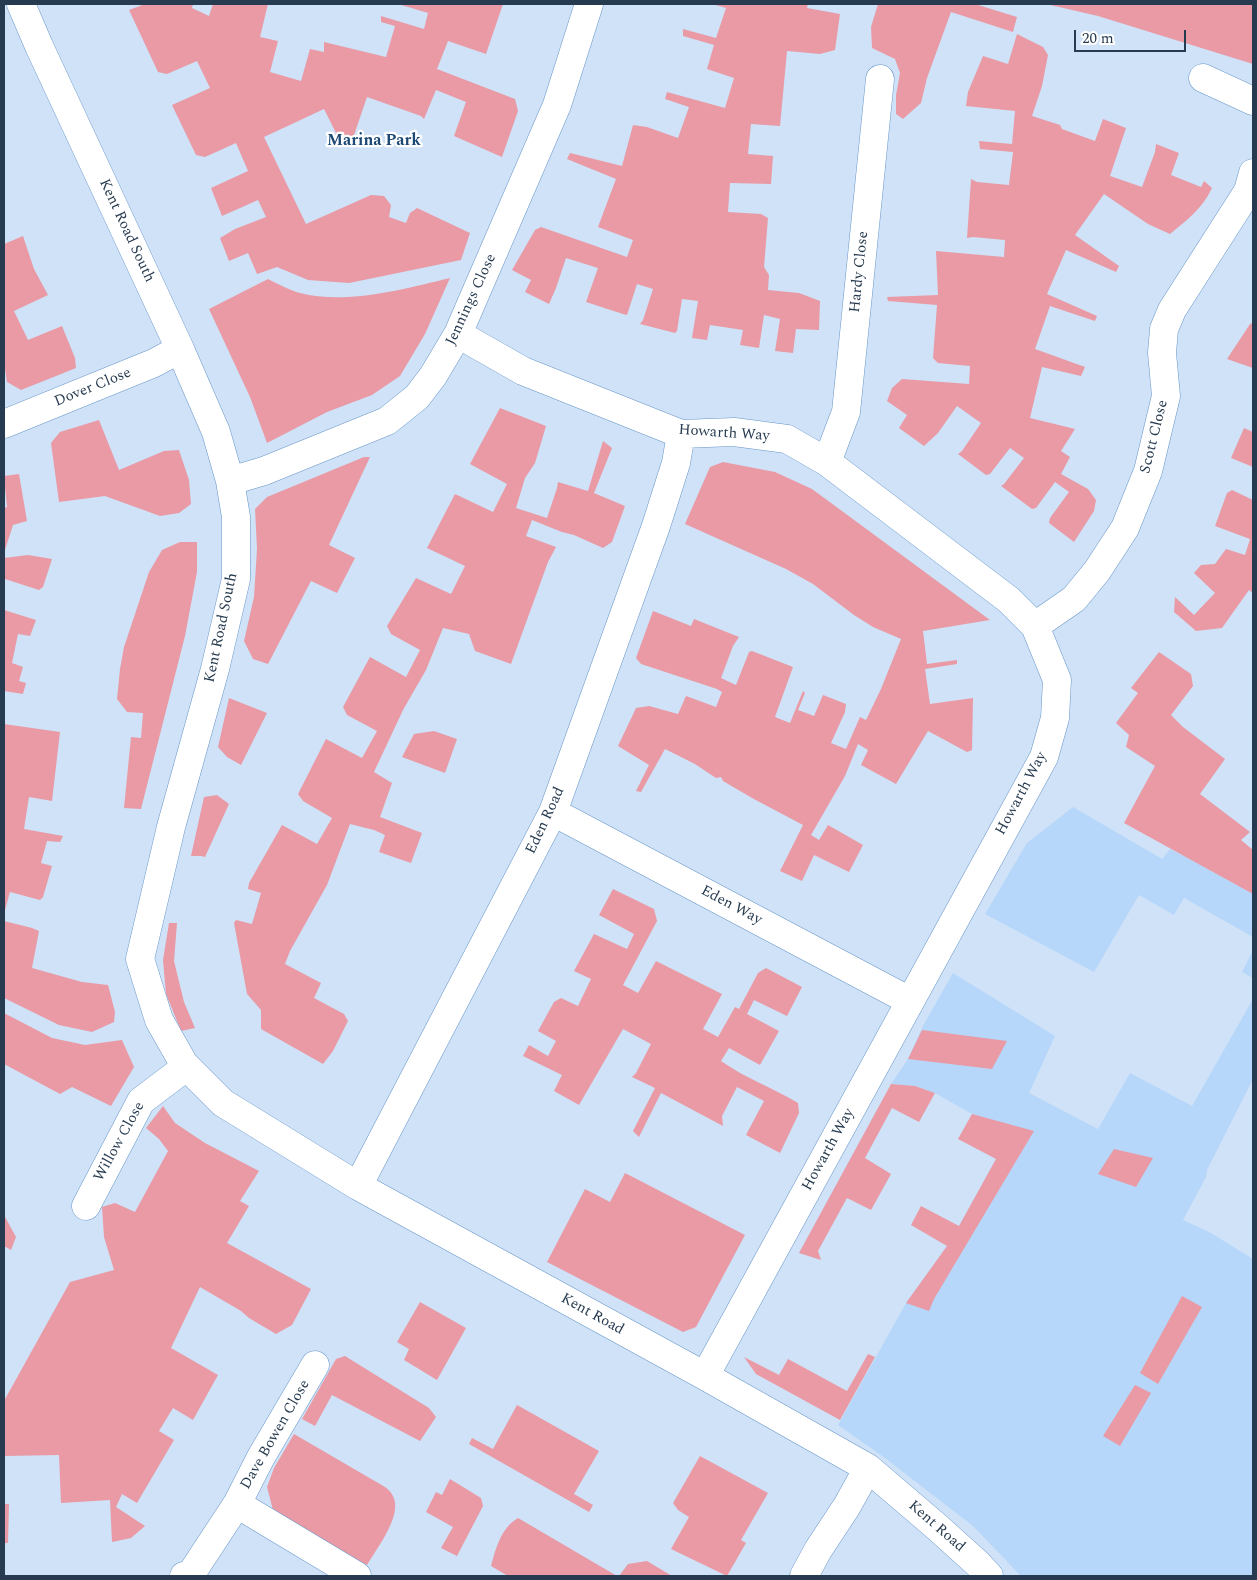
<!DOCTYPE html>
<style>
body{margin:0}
#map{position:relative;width:1257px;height:1580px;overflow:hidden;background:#cfe2f8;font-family:Spectral,serif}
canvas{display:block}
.frame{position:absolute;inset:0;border:5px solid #273b50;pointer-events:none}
.scale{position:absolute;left:1074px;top:30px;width:112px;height:22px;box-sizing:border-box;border:2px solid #273b50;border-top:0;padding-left:6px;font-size:15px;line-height:18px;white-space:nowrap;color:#273b50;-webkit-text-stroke:4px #fff;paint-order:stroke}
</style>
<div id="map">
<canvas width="1257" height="1580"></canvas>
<div class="frame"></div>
<div class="scale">20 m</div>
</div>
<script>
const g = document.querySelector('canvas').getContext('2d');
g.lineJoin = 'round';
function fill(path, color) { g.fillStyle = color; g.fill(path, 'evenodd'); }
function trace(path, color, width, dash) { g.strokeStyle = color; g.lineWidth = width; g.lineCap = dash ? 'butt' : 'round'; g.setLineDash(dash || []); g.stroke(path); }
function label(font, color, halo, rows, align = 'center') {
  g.font = font + ' Spectral,serif'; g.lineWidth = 4.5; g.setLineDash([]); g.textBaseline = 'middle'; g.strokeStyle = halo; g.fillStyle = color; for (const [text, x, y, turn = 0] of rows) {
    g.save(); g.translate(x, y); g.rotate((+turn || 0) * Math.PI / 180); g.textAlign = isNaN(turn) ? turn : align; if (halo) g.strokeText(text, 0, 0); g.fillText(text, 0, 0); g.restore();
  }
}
const built = new Path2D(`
 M1073,807l89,52 8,-10 20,10 63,35v43l-69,-39 -10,17 -35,-20 -45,77 -109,-58 42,-71z
 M1253,950v28l-11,-6z
 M953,973l102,63 -26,57 69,36 32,-56 62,33 61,-107v80l-46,91 -1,7 -23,43 28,13 42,26v317h-232l-48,-50 -88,-68 -47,-33 68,-122 41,-57 12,-20 55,-99 -42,-13 -37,-21 -20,-7 -24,-2 17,-25 16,-35z`);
const green = new Path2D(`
 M145,4h48l-1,4 17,8 4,-12h55l-8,33 18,4 -8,31 31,9 9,-32 14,3v-10l62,15 9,-31 -14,-4v-6l43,13 4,-16 -30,-9h105l-17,50 -38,-13 -11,28 78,30 3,12 -16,46 -48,-21 12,-34 -30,-12 -12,29 -3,-3 -54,-19 -14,41 -6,-1 -7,4 -16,-32 -60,28 42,87 65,-29 13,1 7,9 -2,12 17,6 4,-10 7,-5 53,25 -9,27 -112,23 -41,-3 -31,-13 -20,7 -9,-21 -19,8 -9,-23 15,-9 31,-12 -8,-17 -36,16 -11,-28 37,-17 -12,-28 -31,14 -9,-2 -24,-50 38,-17 -13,-27 -30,13 -9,-2 -29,-62z
 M712,4h96l-1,4 33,6 -5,36 -15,4 -33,-3 -7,75 -29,-2 -3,30 25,2 -2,28 -41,-1 -2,29 33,2 7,4 -4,49 5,8 -1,15 31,3 21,8 -1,29 -23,-1 -3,24 -18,-2 5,-32 -16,-4 -5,33 -19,-3 3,-15 -33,-5 -3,15 -15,-2 6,-37 -16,-2 -5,32 -2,2 -35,-9 3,-4 10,-31 -16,-5 -10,31 -4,-1 -37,-12 12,-34 -32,-10 -10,30 -7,16 -24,-12 6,-12 -19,-10 23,-40 6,-3 86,30 6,-17 -35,-13 18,-48 -49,-20 3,-6 52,13 11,-41 14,2 31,11 11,-31 -24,-8 2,-7 58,16 9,-30 -27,-9 7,-24 -31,-9v-7l33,9 10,-30z
 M878,4h97l42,13 -4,15 -62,-20 -24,66 -6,25 -18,16 -7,-5v-19l4,-22 -5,-14 -23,-11 -1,-21z
 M1046,4h207v60l-155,-48z
 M1017,34l26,13 5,8 -6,31 -10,30 28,9 2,4 33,12 8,-22 23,9 -16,48 32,11 13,-35 1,-8 23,9 -8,22 30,12 3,-6 8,7c-10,21 -24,31 -42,46l-22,-10 -44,-30 -29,41 44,31 -3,6 -50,-22 -19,44 50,22 -2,5 -45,-15 -15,43 50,18 -4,9 -39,-9 -12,51 45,11 -14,22 9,6 -9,17 27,15 8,11 -2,11 -20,31 -25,-19 1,-5 19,-26 -14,-10 -19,26 -4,1 -31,-23 3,-2 20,-26 -14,-10 -20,26 -4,1 -28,-21 4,-3 19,-28 -24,-17 -19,27 -14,13 -25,-18 8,-13 -20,-14 5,-13 10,-9 67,5 1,-18 -32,-3 -5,-5 4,-53 -49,-4 -1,-4 51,-2 -2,-44 68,6 1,-17 -32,-3 -6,1 4,-59 6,3 32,3 4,-33 -33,-3 -1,-8 33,3 3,-33 -49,-5 2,-14 15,-36 25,8z
 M23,236l11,33 14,26 -34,16 14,29 34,-14 13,32 1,10 -55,22 -14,-8 -3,-20v-118z
 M450,278l-25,56 -25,42 -28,19 -45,17 -60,31 -17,-46 -41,-88 59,-30c10,5 21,11 32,14 46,12 105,-4 150,-15z
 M1253,323v45l-26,-9 23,-35z
 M500,408l46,18 -11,37 -10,15 -9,30 31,10 10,-30 1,-6 30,9 15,-50 9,7 -18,45 31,13 -13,36 -9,6 -29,-13 -12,-3 -30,-12 -6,16 30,11 -8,15 -37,102 -36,-13 -6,-17 -26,-6 -17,42 -23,40 -29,62 18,11 -12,34 42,16 -11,30 -32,-11 6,-17 -11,-5 -24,-6 -23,61 -37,66 -5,13 36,19 -7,15 30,16 4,7 -15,30 -10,13 -62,-35v-19l-14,-16 -13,-71 2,-3 16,4 9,-31 -13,-4 1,-6 33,-58 35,19 15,-26 -29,-17 -5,-7 28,-55 36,19 15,-27 -30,-16 -4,-8 27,-50 36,20 14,-27 -29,-16 -4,-8 29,-48 35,16 14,-28 -38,-18 28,-54 38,18 14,-28 -37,-20z
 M99,420l20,50 45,-19 15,-1 10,30 2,24 -12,9 -19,3 -55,-20 -46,6 -8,-59 9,-11z
 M1244,428l9,4v35l-22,-9z
 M364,457h6l-41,88 26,13 -18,35 -26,-12 -43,83 -15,-5 -9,-18 10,-44 3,-48 -2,-40 12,-12z
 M723,462l52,10 37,17 178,131 -67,11 4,33 30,-4v4l-32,5 5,35 43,-6 -1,52 -5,2 -39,-21 -32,53 -35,-19 7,-15 -10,-6 -13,32 -34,59 8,5 9,-15 35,20 -14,27 -35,-17 -12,26 -22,-10 23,-46 -51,-27 -29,-17 -2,-4 -5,1 -21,-14 -30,-15 -24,43 -5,-1 13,-26 -31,-19 18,-38 13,-2 29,8 8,-18 30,11 6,-15 -5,-3 -76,-25 -5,-6 17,-47 38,15 3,-7 45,18 -6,9 -12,32 15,7 13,-33 3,-1 41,16 -18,50 15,6 13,-32 2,2 -7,17 16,6 9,-21 23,9 -1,8 -14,31 15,6 14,-32 6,3 15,-31 20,-50 -28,-12 -19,-12 -41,-31 -27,-15 -101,-45 25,-57z
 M19,474l8,47 -14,4 -9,28v-45l3,-1 -3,-31z
 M1232,490l21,10v93l-4,-3 -27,38 -26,3 -22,-19 1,-15 19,18 21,-22 -21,-20 7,-8 14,-1 11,-15 19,6 5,-16 -35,-13 12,-33z
 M180,542h17v30l-12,64 -44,173 -17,-1 7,-71 10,1 2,-25 -16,-1 -10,-13 3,-30 4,-22 25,-75 13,-22z
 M28,555l24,4 -9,28 -4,3 -34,-11 -1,3v-24z
 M4,610l32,10 -6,16 -12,-2 -6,29 11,4 -4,14 7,2 -3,11 -19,-3z
 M1159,652l32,22 2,12 -22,29 12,12 42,32 -25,35 50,38 -9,8 12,10v44l-129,-71 31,-57 -29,-19 3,-12 -13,-12 22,-30 -7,-5z
 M229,698l38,15 -26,52 -14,-8 -9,-10z
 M4,724l56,8 -8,69 -23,-4 -5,32 39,7 -3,6 -13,-1 -6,22 11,3 -9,31 -3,3 -30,-8 -6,22z
 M434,731l23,8 -12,34 -43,-16 12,-23z
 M217,795l12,9 -24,53 -4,-1h-10l13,-59z
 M613,889l41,20 3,12 -34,64 15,8 18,-32 66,33 -19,35 15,8 17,-30 4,2 19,-36 8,-5 36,19 -15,29 -33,-16 -7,14 32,17 -19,34 -31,-17 -8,13c24,17 52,27 77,42l1,10 -19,40 -34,-18 18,-34 -27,-14 -15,29 1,10 -62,-33 -22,44 -6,-6 22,-43 -23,-11 4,-4 15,-29 -28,-15 -44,76 -25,-14 8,-16 -39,-19 6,-11 19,11 8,-15 -18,-10 16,-29 7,-4 17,8 13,-27 -17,-8 20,-37 33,15 7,-15 -35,-19z
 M4,921l28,7 7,3 -7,37 50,14 26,3 7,27 -1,10 -22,10 -33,-7 -55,-27z
 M169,923h8l-3,38 10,41 11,26 -14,3 -15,-37 -3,-34z
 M4,1013l48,25 33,7 37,-5 12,27 -23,39 -39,-19 -12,7 -56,-30z
 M922,1030l85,11 -15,28 -84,-10z
 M891,1084l24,2 20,7 -16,29 -27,-14 -27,50 26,16 -20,36 -24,-12 -29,53 3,9 -22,-7z
 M163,1106l12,17 30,20 54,28 -19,30 9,5 -22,37 84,46 -19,36 -16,9 -27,-16 -8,-7 -41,-24 -29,61 47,27 -25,45 -20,-12 -14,23 15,9 -37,63 -15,-9 -6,13 29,19 -14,12 -19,4 -2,-42 -49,3 -2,-48 -55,1v-55l66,-119 44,-12 -10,-33 -2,-30 13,-4 20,9 33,-61 -9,-12 -13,-11z
 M972,1114l62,17 -100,168 -5,12 -23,-8 41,-57 -36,-21 10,-19 38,20 37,-67 -38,-20z
 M1114,1149l39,9 -17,29 -38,-13z
 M625,1173l120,62 -49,92 -13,5 -136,-70 38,-73 25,13z
 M4,1215l12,22 -5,13 -7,-4z
 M1182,1296l20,11 -44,77 -18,-11z
 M420,1302l46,26 -29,52 -33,-20 5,-11 -12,-7z
 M868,1354l7,3 -35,63 -84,-46 -12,-17 35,18 9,-16 59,32z
 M345,1356l84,52 7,9 -16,24 -88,-46 -17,31 -13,-7 34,-60z
 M1135,1385l16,8 -31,53 -17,-10z
 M517,1405l82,46 -25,43 19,11 -4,7 -120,-68 3,-6 21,11z
 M294,1434l91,53c3,2 6,5 8,9 10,19 -16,52 -26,69l-66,-35 -28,-20 -6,-23 7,-19z
 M700,1456l68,37 -27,47 5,3 -19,33 -56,-27 18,-32 -11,-7 -5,-7z
 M450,1479l31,19 2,8 -26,50 -16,-8 12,-21 -27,-15 10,-20 6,3z
 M4,1504h5l-1,39h-4z
 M518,1518l99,58h-109l-17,-10c5,-18 10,-38 27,-48z
 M647,1561l25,15h-53l9,-12z`);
const street = new Path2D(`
 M21,4l18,42 141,303 36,83 14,49 6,36v62l-21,90 -44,158 -31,132 19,61 25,44 39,39 135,83 347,190 163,92 69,59 41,37 11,12
 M1203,78l50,23
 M458,334l65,37 158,63 53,-2 53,7 40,23 182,138 26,26 22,54 -2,38 -11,39 -339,619
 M4,424l150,-61 26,-14
 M827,462l19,-50 34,-333
 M230,481l34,-10 123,-50 30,-24 16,-21 25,-42 99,-229 32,-101
 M1035,626l39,-27 23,-28 28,-43 23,-57 18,-75 -4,-43 2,-24 8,-19 76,-119 5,-18
 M553,812l357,189
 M358,1186l195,-374 103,-286 20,-63 5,-29
 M86,1206l55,-105 45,-34
 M237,1504l24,-47 54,-92
 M184,1576l7,-2 46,-70 120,72
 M804,1576l14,-26 29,-44 21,-38`);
const streetNames = [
 ["Kent Road South",126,231,65],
 ["Hardy Close",860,272,-84],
 ["Jennings Close",472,300,-65],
 ["Dover Close",93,388,-22],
 ["Howarth Way",724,434,4],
 ["Scott Close",1155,437,-76],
 ["Kent Road South",222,628,-78],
 ["Howarth Way",1022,794,-62],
 ["Eden Road",546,821,-65],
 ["Eden Way",731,906,28],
 ["Willow Close",120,1142,-61],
 ["Howarth Way",829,1150,-61],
 ["Kent Road",592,1315,29],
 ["Dave Bowen Close",276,1435,-60],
 ["Kent Road",936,1527,41]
];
const neighbourhoodNames = [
 ["Marina Park",374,142]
];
fill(built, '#b6d7fa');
fill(green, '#e99aa5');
trace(street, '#6796c8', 29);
trace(street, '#fff', 28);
label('15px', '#273b50', '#fff', streetNames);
label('bold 16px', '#1b4875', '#fff', neighbourhoodNames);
</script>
